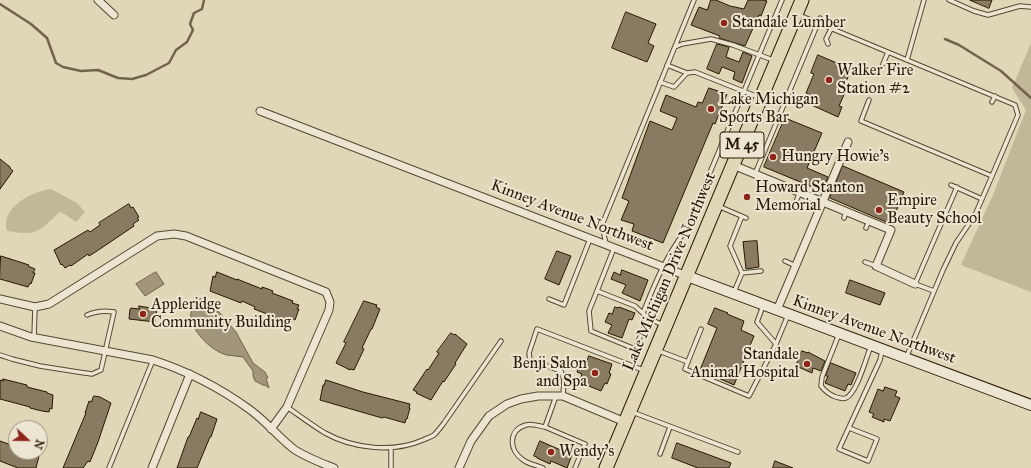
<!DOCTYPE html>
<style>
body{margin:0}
#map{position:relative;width:1031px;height:468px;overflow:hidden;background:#e0d7b8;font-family:"IM FELL Great Primer",serif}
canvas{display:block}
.north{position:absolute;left:8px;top:420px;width:40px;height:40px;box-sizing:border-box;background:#ebe5d1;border:1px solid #9d937e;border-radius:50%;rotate:112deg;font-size:11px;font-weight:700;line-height:16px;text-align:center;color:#281802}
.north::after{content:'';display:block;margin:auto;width:14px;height:18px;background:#8f2418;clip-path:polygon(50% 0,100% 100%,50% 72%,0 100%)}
</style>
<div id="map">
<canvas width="1031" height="468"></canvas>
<div class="north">N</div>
</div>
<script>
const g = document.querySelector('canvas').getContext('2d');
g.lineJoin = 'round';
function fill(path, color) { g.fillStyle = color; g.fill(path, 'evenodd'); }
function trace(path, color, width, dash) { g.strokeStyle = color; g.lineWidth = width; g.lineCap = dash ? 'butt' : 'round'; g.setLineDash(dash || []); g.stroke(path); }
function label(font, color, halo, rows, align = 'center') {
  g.font = font + ' "IM FELL Great Primer",serif'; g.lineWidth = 4; g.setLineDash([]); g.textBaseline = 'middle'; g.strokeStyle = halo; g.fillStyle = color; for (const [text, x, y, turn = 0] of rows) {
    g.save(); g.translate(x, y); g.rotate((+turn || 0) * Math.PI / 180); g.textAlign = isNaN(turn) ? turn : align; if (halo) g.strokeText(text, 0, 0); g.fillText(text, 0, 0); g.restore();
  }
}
const green = new Path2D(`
 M1031,43v249l-70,-27 32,-70 33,-85 -14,-22z
 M51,189l26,14 8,9 -9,10 -10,-7 -6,-3c-23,20 -21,24 -53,19 -7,-24 26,-40 44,-42z`);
const water = new Path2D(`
 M156,272l8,12 -19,12 -9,-12z
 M201,299l-1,2 19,11 17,20 17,31 12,9 3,6h-2l3,10 -4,-3h-2l-8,-4 -2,-5v-5l-10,-14c-5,-1 -11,-1 -16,-2 -14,-3 -34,-22 -36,-37 -1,-5 2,-13 3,-18z`);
const stream = new Path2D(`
 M0,4l31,20 16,14 9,25 7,4 18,4 17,-1 20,8 14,1 14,-4 23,-12 7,-13 11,-8 6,-12 -3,-6 4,-11 8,-4 2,-9
 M945,39l14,6 42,26 30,27`);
const building = new Path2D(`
 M711,0h5l14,6 14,3 4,-9h15l4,1 -6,15 -2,-1 -14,31 -26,-8 1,-2 -29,-11 8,-18 8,3z
 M970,0h22l-3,8z
 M626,12l30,12 -8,19 6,3 -7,16 -35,-14z
 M717,44l12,3 -3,10 13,5 4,-10 9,4 -10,27 -9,-4 2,-7 -13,-5 -3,7 -12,-5z
 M818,55l33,14 -7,18 3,1 -8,18 3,1 -4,10 -31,-14 3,-8 -4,-2 8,-19 -3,-1z
 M709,88l18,6 -12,30 -2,-1 -50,120 -31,-12 2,-7 -13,-4 8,-19 -7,-3 28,-77 22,9 5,-12 -17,-7 6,-16 30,12 2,-5 4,1z
 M785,118l37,15 -15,35 21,9 -6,14 -58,-24z
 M0,159l10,8v1l3,3 -13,18z
 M843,166l61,26 -13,32 -61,-26z
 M129,204l2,4 2,-1 6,10 -2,1 2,2 -6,4 1,2 -40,27 -5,3 -1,-2 -17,12 -1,-1 -5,3 -3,-4 -1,1 -7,-15 34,-20 2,2 10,-7 -1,-2z
 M757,241l2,26 -13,2 -3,-27z
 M557,251l14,5 -12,29 -14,-6z
 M1,256l28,9 -1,1 7,3 -2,4h2l-4,11 -1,-1 -2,4 -28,-8z
 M622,270l26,10 -8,21 -18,-8 4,-8 -15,-6 3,-7 6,3z
 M217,272l20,8v-1l25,10v-2l6,2 5,2 -1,2 21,8 -1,2 7,2 -2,4h2l-4,11 -2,-1 -2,4 -37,-14 1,-2 -13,-6 -1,2 -31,-12 3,-15 2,1z
 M850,280l35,13 -5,12 -34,-12z
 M364,301l13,4 -1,2 4,2 -8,20h-1l-9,19 2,1 -10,21 -4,-1v1l-14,-7 10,-20 -2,-1z
 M139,306l18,3 -2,13 -26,-3 1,-10 1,-1 8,1z
 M615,307l3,1 1,-1 16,6 -3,7 -3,-1 -7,19 -14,-5 4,-8 -7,-3 4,-9 3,1z
 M715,308l13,5 -1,1 17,7 -3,9 13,6 -20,49 -34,-15 17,-42 -9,-4z
 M451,333l3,2 1,-1 12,10 -12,19 1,1 -12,18 -1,-1 -12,19 -15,-7 1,-1 -4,-2 14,-21 1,1 11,-17 -2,-1z
 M802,351l6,2v-1l17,9 -4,10 -8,-3 -1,5 -16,-7z
 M589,356l23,8 -3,9 2,1 -4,10 -2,-1 -4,8 -22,-9 3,-8 -5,-2 4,-11 5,2z
 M831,363l25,10 -5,12 -3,-1 -3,7 -20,-8 3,-7h-2z
 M3,379l24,6v2l20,5v1l6,2 -1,14 -2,-1 -1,4 -7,-1 -12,-3v-1l-30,-8v-19l3,1z
 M326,380l37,12 47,12 -1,4h1l-3,11h-1l-1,4 -21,-6 -2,1 -62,-18 3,-15h1z
 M885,387l12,4 -2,5 5,2 -10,23 -6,-2v3l-12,-5 2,-3 -5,-2 9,-23 5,2z
 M94,396l6,1 11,6 -13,39 -8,20 -2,-1 -5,7h-20l23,-55h-1l4,-12 2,1z
 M201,412l16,7 -6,18h-1l-13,31h-20l11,-31h1l8,-19 1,1z
 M0,441l14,5 -1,1 3,2v3h18l-1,2 6,2 -3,12h-18l-18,-7z
 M540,441l32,14 -5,13 -16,-7 -1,3 -13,-6v-1l-3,-1z
 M677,443l54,20 -2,5h-31l-26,-10z
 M775,461l18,7h-20z`);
const lane = new Path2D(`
 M949,0l25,11 14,4 32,-9 11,1
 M799,15l216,90 3,10 -26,61 -17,39 -19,28 -13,27 -37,88
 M828,44l-2,-5 5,-10
 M675,47l7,-3 29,-5 22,6 40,15
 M907,60l17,-60
 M883,64l5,-12
 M667,65l20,8
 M660,82l14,5 13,-14 8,-1 63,25
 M869,100l-8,21 131,55
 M992,102l3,-6
 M755,174l65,-156
 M951,185l31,14
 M772,188l3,-6
 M797,199l3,-7
 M718,206l28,12
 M742,216l-12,30 12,27 19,-2
 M844,218l2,-7
 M866,228l3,-8
 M606,244l-4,-19 92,-225
 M614,248l-17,43 38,15 13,12 15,7
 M785,261l11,5
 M865,262l11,4
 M597,291l-8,20 2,20 44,18 13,-31
 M934,291l-19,-7 42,-97
 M734,292l8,-19
 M549,299l15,6 26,-66
 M763,306l-6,16 19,22
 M643,313c12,-30 23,-57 43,-83l96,-230
 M701,329l-16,40 64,27 27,-52 12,-29
 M839,334l-17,43 -1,9c4,5 9,9 15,11 3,1 7,2 10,1 11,-5 20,-40 25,-52
 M34,338l1,-31
 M659,351l29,11
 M0,355l12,4 28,7 38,6 14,2 9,-4 13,-58c-11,-2 -18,-1 -27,3
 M563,396l1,-16 -3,-9 -31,-11 -1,-7 8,-24 106,41
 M287,407c13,9 25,18 38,26 29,16 68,20 98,7 4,-2 8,-3 11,-5 4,-4 7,-8 10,-12l57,-82
 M632,412l106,40
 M545,427l40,17 -10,24
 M849,428l28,11 -9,22 -29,-12 41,-89 2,-9
 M391,448v20
 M660,454l10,-27
 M109,468l44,-108
 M543,468c-7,-3 -16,-4 -21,-9 -13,-9 -14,-29 4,-34 5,-2 13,1 19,2l11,-31`);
const street = new Path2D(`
 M98,0l16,15
 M260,111l427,165
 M733,165l158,65 -15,36 39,18
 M0,299l35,8 14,-3 108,-68 17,-2 12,2 140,56 4,10 -1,8 -42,97 -16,22
 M777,310l71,-168
 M0,326l31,11 122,23c34,11 67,28 96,49 17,12 30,29 46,41 13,8 26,13 39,18
 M152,468l38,-94
 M459,468l12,-27 18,-25 18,-12 14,-5 17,-3h25l62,26`);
const secondary = new Path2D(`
 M687,276l344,129`);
const highway = new Path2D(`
 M606,468l196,-468`);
const markers = [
 [724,23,4,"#8f2418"],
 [829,80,4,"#8f2418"],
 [711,109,4,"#8f2418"],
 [773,157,4,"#8f2418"],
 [747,197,4,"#8f2418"],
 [879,210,4,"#8f2418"],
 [143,314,4,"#8f2418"],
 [807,364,4,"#8f2418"],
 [595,373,4,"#8f2418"],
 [551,452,4,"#8f2418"]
];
const shields = [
 [742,145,44]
];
const shieldNames = [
 ["M 45",742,145]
];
const poiNames = [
 ["Standale Lumber",732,23],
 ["Walker Fire",837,71],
 ["Station #2",837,89],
 ["Lake Michigan",719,100],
 ["Sports Bar",719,118],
 ["Hungry Howie's",781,157],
 ["Howard Stanton",755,188],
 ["Memorial",755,206],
 ["Empire",887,201],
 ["Beauty School",887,219],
 ["Appleridge",151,305],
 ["Community Building",151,323],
 ["Standale",799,355,"right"],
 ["Animal Hospital",799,373,"right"],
 ["Benji Salon",587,364,"right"],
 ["and Spa",587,382,"right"],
 ["Wendy's",559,452]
];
const streetNames = [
 ["Kinney Avenue Northwest",572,216,21],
 ["Lake Michigan Drive Northwest",670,272,-67],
 ["Kinney Avenue Northwest",874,330,20]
];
fill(green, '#c1b799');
fill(water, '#a1967a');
trace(water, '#71644a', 1);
trace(stream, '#71644a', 2.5);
fill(building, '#887b61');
trace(building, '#281802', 1);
trace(lane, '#564830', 5.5);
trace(street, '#564830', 9);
trace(secondary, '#281802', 12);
trace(highway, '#281802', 15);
trace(lane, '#ebe5d1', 3.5);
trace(street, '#ebe5d1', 7);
trace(secondary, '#ebe5d1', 10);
trace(highway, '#e0d7b8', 13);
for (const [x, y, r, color] of markers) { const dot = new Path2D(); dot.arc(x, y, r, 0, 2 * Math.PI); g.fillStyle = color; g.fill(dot); trace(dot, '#ebe5d1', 1.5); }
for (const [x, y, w] of shields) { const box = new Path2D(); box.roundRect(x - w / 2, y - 13, w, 26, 3); g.fillStyle = '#ebe5d1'; g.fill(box); trace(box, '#281802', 1); }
label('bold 15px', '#281802', null, shieldNames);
label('16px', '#281802', '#ebe5d1', poiNames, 'left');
label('16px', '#281802', '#ebe5d1', streetNames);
</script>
